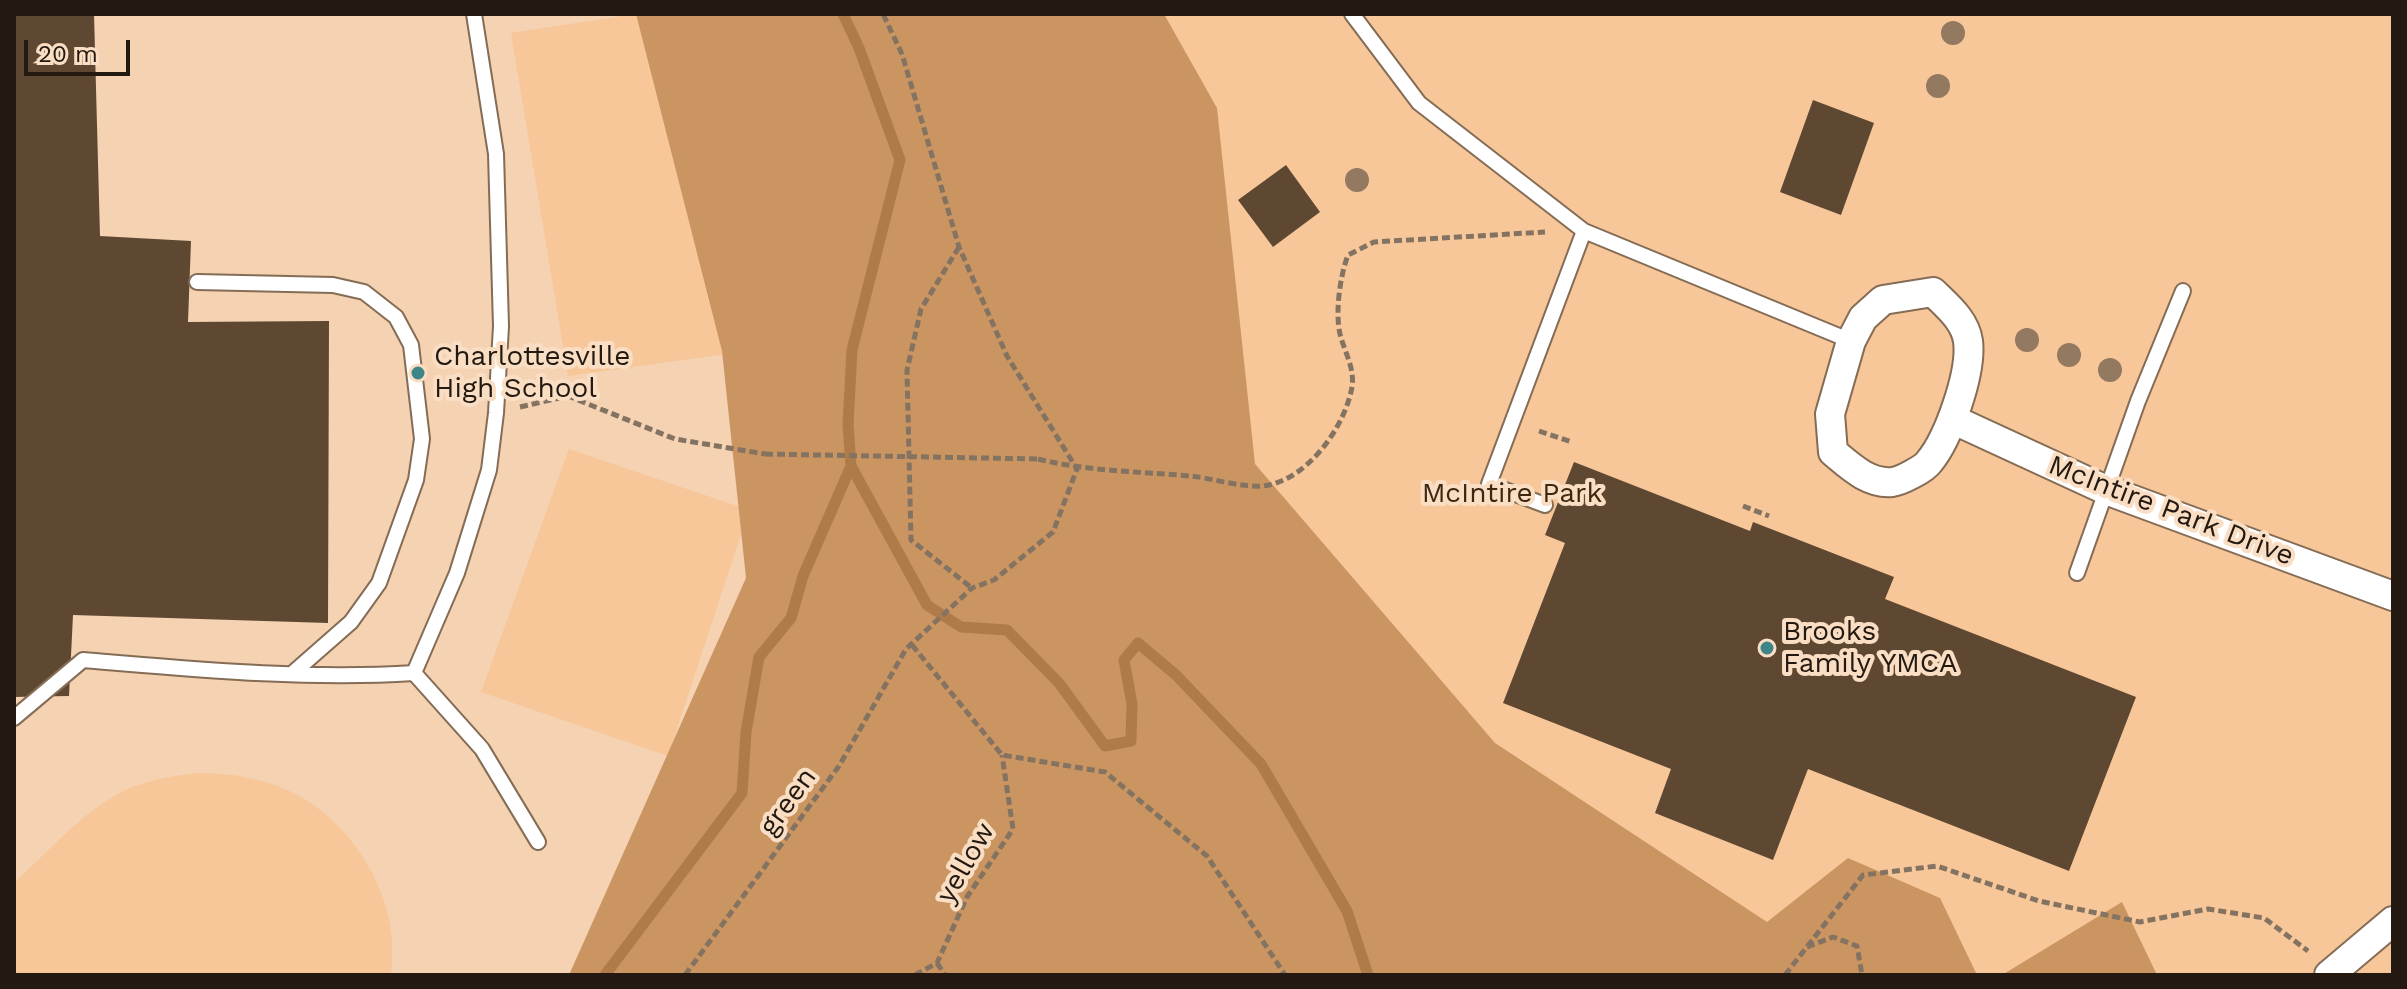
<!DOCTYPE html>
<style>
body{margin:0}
#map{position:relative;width:2407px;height:989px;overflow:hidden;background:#fadec4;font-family:"Work Sans",sans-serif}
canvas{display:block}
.frame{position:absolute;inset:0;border:16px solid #231910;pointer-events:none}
.scale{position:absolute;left:24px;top:40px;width:106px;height:36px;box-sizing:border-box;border:4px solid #231910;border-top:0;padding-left:10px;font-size:24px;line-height:28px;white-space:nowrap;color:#231910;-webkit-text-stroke:6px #fadec4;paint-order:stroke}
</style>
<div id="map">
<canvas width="2407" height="989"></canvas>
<div class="frame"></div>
<div class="scale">20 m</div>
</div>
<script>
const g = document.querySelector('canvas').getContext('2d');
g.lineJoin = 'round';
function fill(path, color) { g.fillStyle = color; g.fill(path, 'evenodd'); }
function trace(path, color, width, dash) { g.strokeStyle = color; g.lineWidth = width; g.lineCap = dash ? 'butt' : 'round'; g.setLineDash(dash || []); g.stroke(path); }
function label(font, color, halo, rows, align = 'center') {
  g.font = font + ' "Work Sans",sans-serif'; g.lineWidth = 8; g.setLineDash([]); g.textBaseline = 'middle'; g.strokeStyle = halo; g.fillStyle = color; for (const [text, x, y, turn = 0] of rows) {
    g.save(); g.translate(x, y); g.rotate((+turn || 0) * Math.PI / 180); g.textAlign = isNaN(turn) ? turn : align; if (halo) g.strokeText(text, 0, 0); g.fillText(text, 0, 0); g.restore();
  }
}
const built = new Path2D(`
 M14,14h700l215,719 -322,242h-593z`);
const green = new Path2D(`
 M635,14h61l60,336 -188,26 -57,-343z
 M741,14h1652v961h-1763l279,-248z
 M569,449l180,61 -81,246 -187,-64z
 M198,773c71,0 127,24 166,86 23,37 32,73 27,116h-377v-92c32,-29 63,-65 100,-87 25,-15 56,-20 84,-23z`);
const forest = new Path2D(`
 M636,14h528l53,94 38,356 240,279 272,179 81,-64 92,40 37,77h-1408l177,-397 -24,-227z
 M2122,902l35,73h-155z`);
const stream = new Path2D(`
 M843,14l16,34 41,112 -48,190 -4,75 3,41 76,139 34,22 46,3 52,53 46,63 26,-5 1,-37 -8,-44 14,-17 38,32 85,89 86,147 21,64
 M605,975l137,-182 4,-61 13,-75 32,-39 12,-42 48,-110`);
const building = new Path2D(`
 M14,14h80l6,222 91,5 -3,81 141,-1 -1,302 -255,-8 -4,81 -55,1z
 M1813,100l61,23 -33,92 -61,-23z
 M1286,165l34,47 -47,35 -35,-47z
 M1574,462l176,69 3,-9 141,55 -9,22 251,98 -67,174 -261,-102 -35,91 -118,-47 16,-44 -168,-66 62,-160 -20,-8z`);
const path = new Path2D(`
 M959,247l-38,62 -14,61 4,170 61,48
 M520,407l48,-11 107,43 90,15
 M1539,431l33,11
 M1038,459c53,13 99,12 152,17 22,2 52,12 73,10 44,-5 82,-59 89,-99 3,-19 -8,-36 -12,-53 -5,-22 0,-58 8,-79l26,-13 171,-10
 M1743,506l26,10
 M912,645l90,110 103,17 102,84 78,119
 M1807,947l26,-10 24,9 5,29
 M937,963l8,12
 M685,975l154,-209 67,-117 66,-61 22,-8 59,-48 24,-63 -70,-113 -48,-109 -57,-193 -19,-40
 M915,975l22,-12 30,-66 46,-68 -11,-74
 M1785,975l78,-100 74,-9 102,35 101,21 68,-13 56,9 44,33`);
const service = new Path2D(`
 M474,14l22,140 5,172 -5,87 -7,57 -32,103 -43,100 68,76 56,93
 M1352,14l67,89 165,128 267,110
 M197,282l136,3 31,7 32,25 15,28 11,94 -6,41 -37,103 -28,39 -57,50
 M1545,505l-56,-21 95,-253
 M2077,573l61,-172 45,-110
 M14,718l69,-58c109,9 221,20 331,13`);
const minor = new Path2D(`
 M1933,292c14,14 32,28 35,49 4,31 -19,97 -39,121 -5,7 -28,19 -37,20 -24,2 -42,-16 -59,-30l-3,-38 21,-73 12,-23 20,-18z
 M1952,419l154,71 287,106
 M2329,975l64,-54`);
const pathBridge = new Path2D(`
 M765,454l273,5`);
const trees = [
 [1953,33],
 [1938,86],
 [1357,180],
 [2027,340],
 [2069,355],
 [2110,370]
];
const markers = [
 [418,373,8,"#3d8589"],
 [1767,648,8,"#3d8589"]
];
const poiNames = [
 ["Charlottesville",434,357],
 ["High School",434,389],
 ["Brooks",1783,632],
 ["Family YMCA",1783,664]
];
const parkNames = [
 ["McIntire Park",1512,494]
];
const streetNames = [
 ["McIntire Park Drive",2171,511,21],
 ["green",788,802,-54],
 ["yellow",966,863,-60]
];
fill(built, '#f4d2b2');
fill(green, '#f7c799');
fill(forest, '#cb9562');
trace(stream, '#af7b48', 11);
fill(building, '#5f4832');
trace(service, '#856c55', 18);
trace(minor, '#856c55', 32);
trace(path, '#857362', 5, [8, 4]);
trace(service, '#fff', 14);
trace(minor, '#fff', 28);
trace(pathBridge, '#857362', 5, [8, 4]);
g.fillStyle = '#927960';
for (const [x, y] of trees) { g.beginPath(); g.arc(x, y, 12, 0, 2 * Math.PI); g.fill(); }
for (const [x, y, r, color] of markers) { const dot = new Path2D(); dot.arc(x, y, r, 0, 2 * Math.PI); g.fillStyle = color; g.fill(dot); trace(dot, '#fadec4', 3); }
label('28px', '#231910', '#fadec4', poiNames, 'left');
label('28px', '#3d270f', '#fadec4', parkNames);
label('28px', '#231910', '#fadec4', streetNames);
</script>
